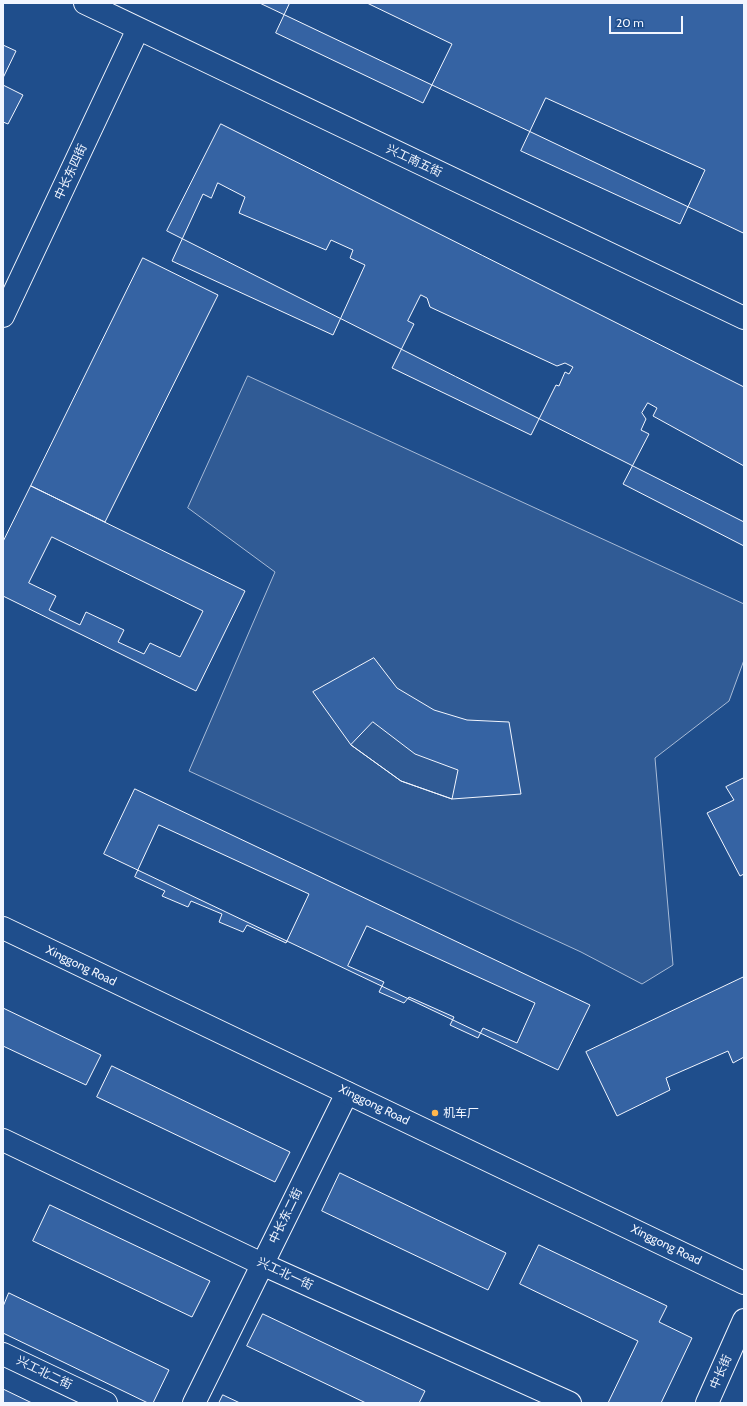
<!DOCTYPE html>
<meta charset="utf-8">
<style>
body{margin:0}
#map{position:relative;width:747px;height:1406px;overflow:hidden;background:#1f4e8c;font-family:Cabin,sans-serif}
canvas{display:block}
.frame{position:absolute;inset:0;border:4px solid #f2f6ff;pointer-events:none}
.scale{position:absolute;left:609px;top:16px;width:74px;height:18px;box-sizing:border-box;border:2px solid #f2f6ff;border-top:0;padding-left:5px;font-size:12px;line-height:14px;white-space:nowrap;color:#f2f6ff;-webkit-text-stroke:3px #1f4e8c;paint-order:stroke}
</style>
<div id="map">
<canvas width="747" height="1406"></canvas>
<div class="frame"></div>
<div class="scale">20 m</div>
</div>
<script>
const g = document.querySelector('canvas').getContext('2d');
g.lineJoin = 'round';
function fill(path, color) { g.fillStyle = color; g.fill(path, 'evenodd'); }
function trace(path, color, width, dash) { g.strokeStyle = color; g.lineWidth = width; g.lineCap = dash ? 'butt' : 'round'; g.setLineDash(dash || []); g.stroke(path); }
function label(font, color, halo, rows, align = 'center') {
  g.font = font + ' Cabin,"Noto Sans SC",sans-serif'; g.lineWidth = 3; g.setLineDash([]); g.textBaseline = 'middle'; g.strokeStyle = halo; g.fillStyle = color; for (const [text, x, y, turn = 0] of rows) {
    g.save(); g.translate(x, y); g.rotate((+turn || 0) * Math.PI / 180); g.textAlign = isNaN(turn) ? turn : align; if (halo) g.strokeText(text, 0, 0); g.fillText(text, 0, 0); g.restore();
  }
}
const built = new Path2D(`
 M248,376l496,228v56l-15,41 -74,57 18,207 -31,19 -61,-32 -392,-181 86,-199 -87,-64z`);
const building = new Path2D(`
 M260,3h484v230z
 M290,3h77l85,41 -29,59 -147,-70z
 M3,45l13,6 -13,27z
 M3,85l20,10 -15,29 -5,-2z
 M546,98l159,72 -25,54 -159,-73z
 M221,124l523,263v135l-577,-291z
 M218,183l27,14 -6,16 87,37 5,-10 22,10 -3,8 15,7 -32,70 -161,-74 31,-67 8,4z
 M143,258l75,37 -113,227 -74,-36z
 M421,295l6,3 3,9 127,59 8,-3 8,4 -4,7 -4,-2 -6,14 -3,-1 -25,50 -139,-67 22,-44 -6,-3z
 M648,403l9,5 -4,8 91,50v80l-121,-62 26,-50 -8,-4 5,-11 -4,-6z
 M31,486l214,105 -49,100 -193,-95v-54z
 M52,537l151,74 -23,46 -30,-14 -6,11 -26,-12 6,-12 -38,-18 -6,13 -31,-15 7,-14 -27,-13z
 M374,658l23,30 37,22 33,10 42,2 12,72 -69,5 -51,-18 -50,-36 -38,-53z
 M373,722l42,32 43,16 -6,29 -51,-18 -50,-36z
 M744,778v96l-4,2 -33,-63 27,-13 -8,-13z
 M135,789l455,216 -32,65 -454,-216z
 M159,825l150,69 -23,49 -39,-18 -4,7 -24,-10 3,-8 -31,-13 -3,6 -26,-11 3,-5 -30,-14z
 M367,926l168,77 -18,40 -34,-15 -5,10 -28,-13 4,-8 -45,-20 -5,6 -25,-11 5,-10 -36,-16z
 M744,977v80l-11,6 -5,-12 -62,27 4,12 -53,26 -31,-64z
 M3,1008l98,47 -15,30 -83,-39z
 M112,1066l178,86 -15,30 -178,-85z
 M340,1173l166,80 -18,37 -166,-79z
 M50,1205l160,76 -18,36 -159,-76z
 M539,1245l128,61 -8,16 33,16 -31,65h-53l30,-62 -118,-57z
 M9,1293l160,77 -16,33h-5l-145,-70v-26z
 M263,1314l162,77 -6,12h-53l-119,-57z
 M3,1389l29,14h-29z
 M223,1395l17,8h-21z`);
const street = new Path2D(`
 M85,3l659,315
 M3,316l135,-287
 M3,1140l259,124 308,139
 M3,1354l103,49
 M194,1403l153,-310`);
const secondary = new Path2D(`
 M3,928l741,355
 M707,1403l37,-83`);
const markers = [
 [435,1113,4,"#ffb74d"]
];
const streetNames = [
 ["兴工南五街",414,161,25],
 ["中长东四街",71,172,-65],
 ["Xinggong Road",81,966,26],
 ["Xinggong Road",374,1105,26],
 ["中长东二街",286,1216,-64],
 ["Xinggong Road",666,1245,26],
 ["兴工北一街",285,1274,25],
 ["中长街",721,1372,-66],
 ["兴工北二街",44,1373,26]
];
const poiNames = [
 ["机车厂",443,1113]
];
fill(built, '#305b95');
trace(built, '#a8bbd7', 1);
fill(building, '#3563a3');
trace(building, '#f2f6ff', 1);
trace(street, '#f2f6ff', 24);
trace(secondary, '#f2f6ff', 24);
trace(street, '#1f4e8c', 22);
trace(secondary, '#1f4e8c', 22);
for (const [x, y, r, color] of markers) { const dot = new Path2D(); dot.arc(x, y, r, 0, 2 * Math.PI); g.fillStyle = color; g.fill(dot); trace(dot, '#1f4e8c', 1.5); }
label('12px', '#f2f6ff', '#1f4e8c', streetNames);
label('12px', '#f2f6ff', '#1f4e8c', poiNames, 'left');
</script>
